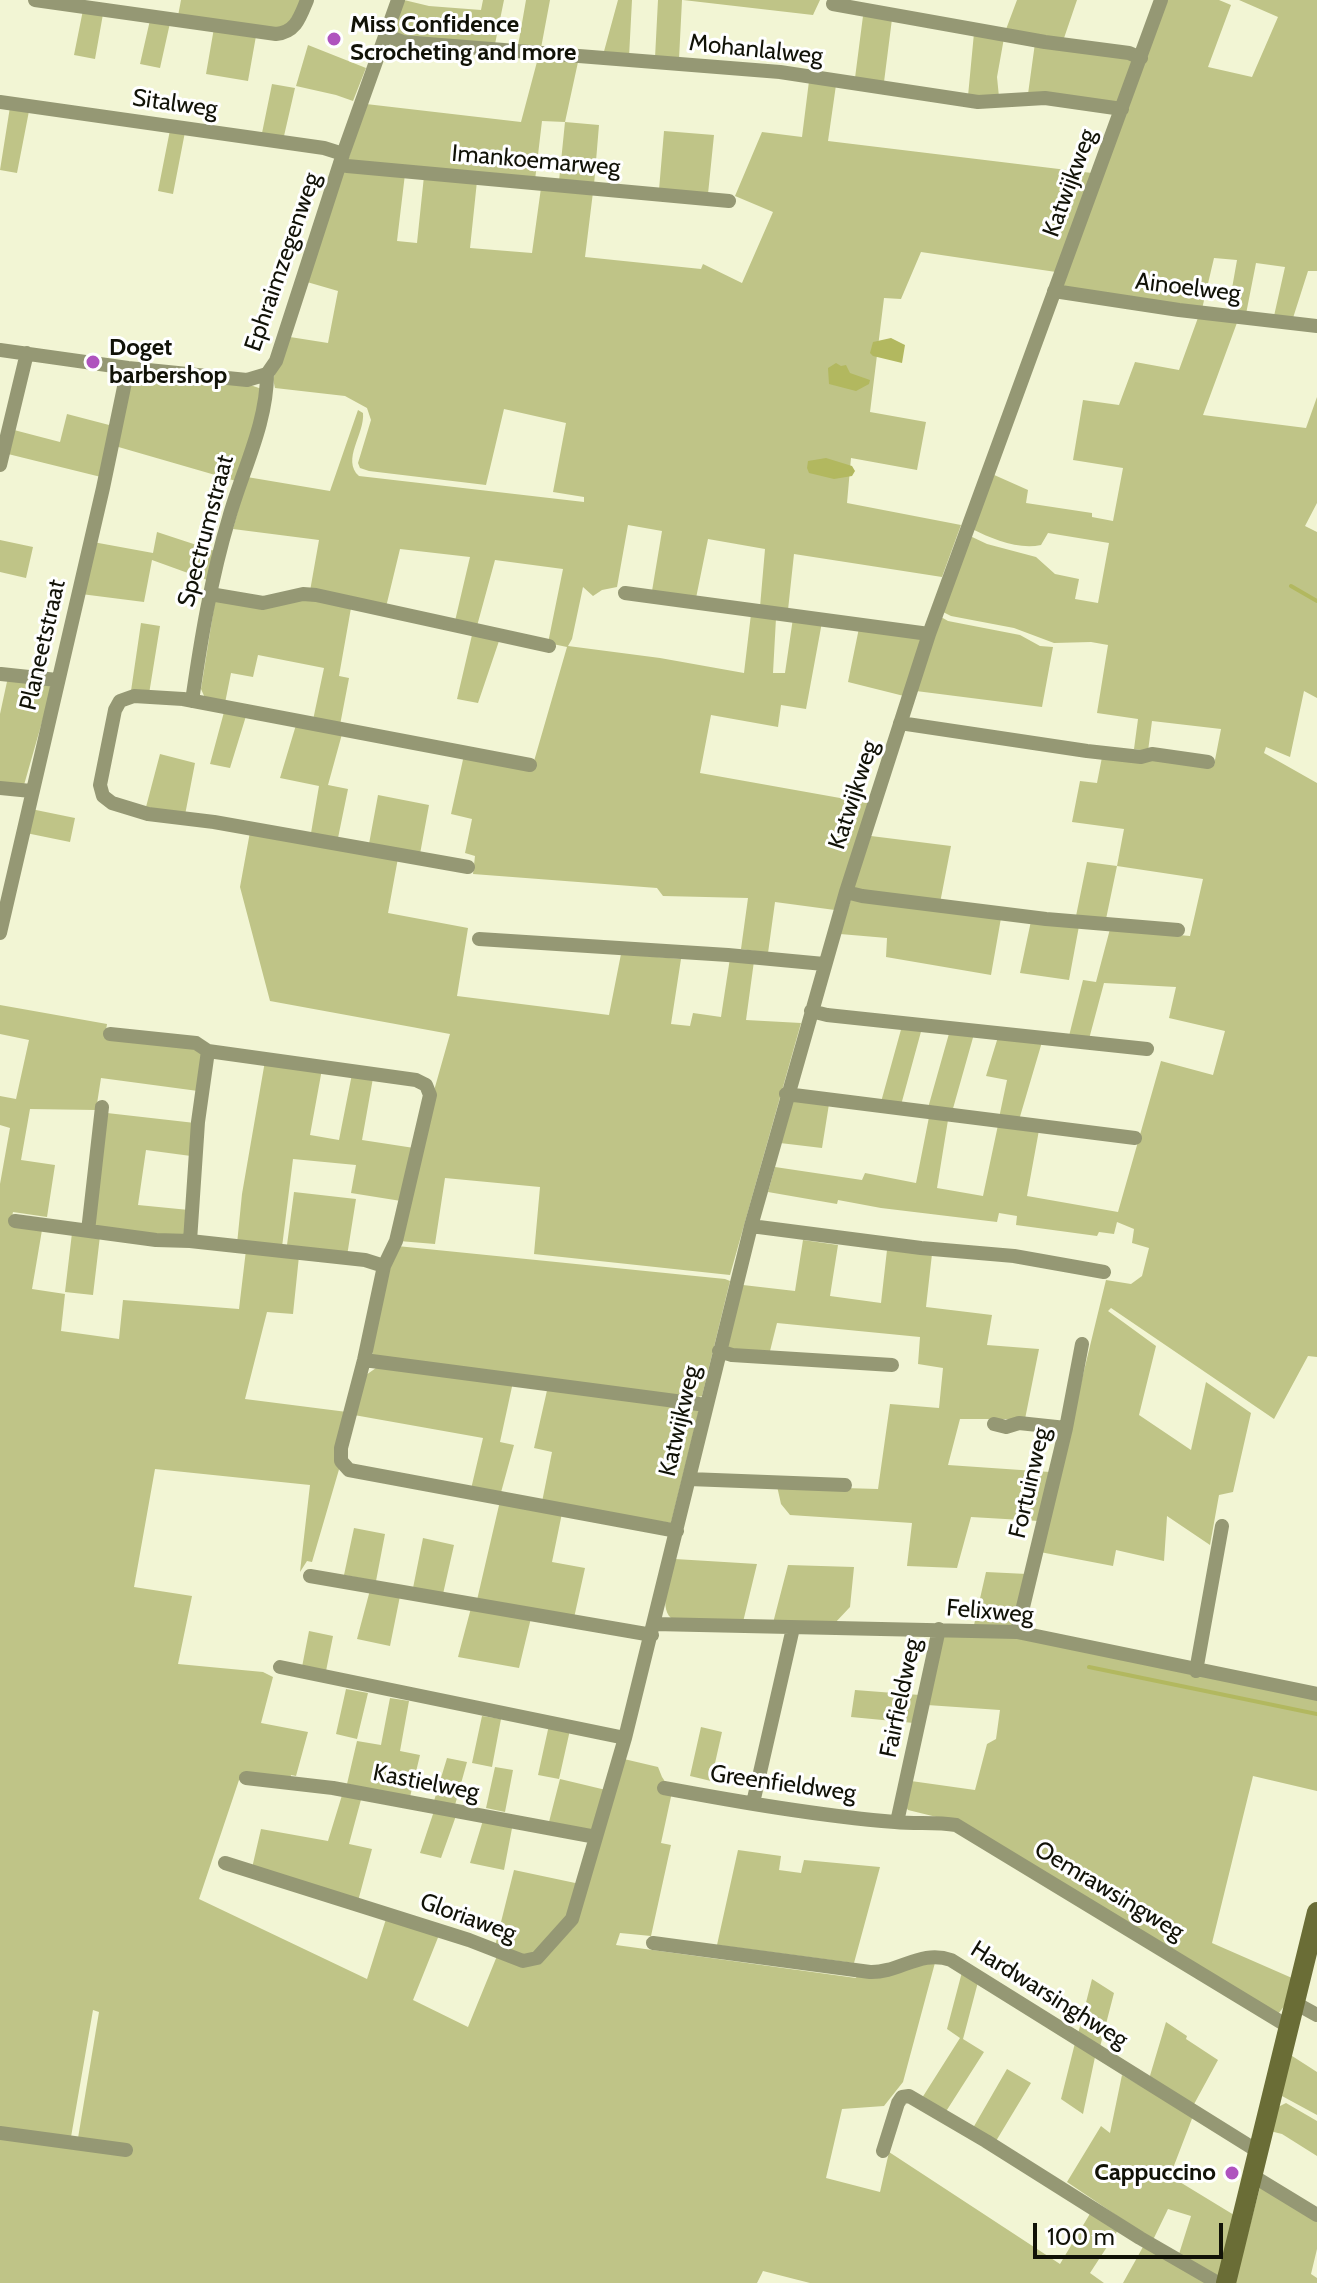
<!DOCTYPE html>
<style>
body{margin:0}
#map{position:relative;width:1317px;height:2283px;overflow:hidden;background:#f2f5d4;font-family:Cabin,sans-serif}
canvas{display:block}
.scale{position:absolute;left:1033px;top:2223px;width:190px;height:36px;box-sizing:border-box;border:4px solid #111207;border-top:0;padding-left:10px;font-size:24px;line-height:28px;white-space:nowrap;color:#111207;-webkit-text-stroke:6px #fff;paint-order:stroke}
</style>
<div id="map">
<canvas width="1317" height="2283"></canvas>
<div class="scale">100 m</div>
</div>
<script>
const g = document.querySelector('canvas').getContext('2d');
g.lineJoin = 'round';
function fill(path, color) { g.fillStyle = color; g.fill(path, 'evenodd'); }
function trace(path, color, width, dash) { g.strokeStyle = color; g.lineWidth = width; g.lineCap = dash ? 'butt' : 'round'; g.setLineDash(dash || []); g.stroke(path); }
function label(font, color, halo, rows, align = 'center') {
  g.font = font + ' Cabin,sans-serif'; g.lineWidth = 6; g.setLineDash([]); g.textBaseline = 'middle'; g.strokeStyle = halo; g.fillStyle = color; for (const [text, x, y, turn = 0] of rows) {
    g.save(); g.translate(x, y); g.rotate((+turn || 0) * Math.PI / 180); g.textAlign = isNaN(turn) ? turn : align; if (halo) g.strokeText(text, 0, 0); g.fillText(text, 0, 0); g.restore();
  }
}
const green = new Path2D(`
 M181,0h122l-19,30 -106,-14z
 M404,0l25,6 52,4 2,-10h21l-9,44 -93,-7 -8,-8z
 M526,0h24l-9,48 -23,-2z
 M618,0h14l-3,57 -26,-2z
 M658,0h24l-3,59 -24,-1z
 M683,0h137l-7,15z
 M1017,0h60l-14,41 -58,-9z
 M1167,0h52l12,5 -23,62 44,10 26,-60 -39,-17h78v271h-9l-15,47 -19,-2 11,-49 -29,-4 -10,51 -18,-3 9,-51 -23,-2 -12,51 -137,-22 -2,-3z
 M83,10l20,4 -8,45 -21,-4z
 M863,16l29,3 -8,63 -29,-4z
 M150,20l20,3 -10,45 -20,-4z
 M214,28l42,8 -8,45 -42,-7z
 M974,33l30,5 -7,39 2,20 -31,-1z
 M1035,43l98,16 -16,43 -89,-8z
 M308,45l58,23 -13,33 -17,-6 -40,-9z
 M538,58l40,4 -13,60 34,3 -5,60 -35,-4 6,-59 -23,-1 -7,59 -187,-20 18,-56 155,18z
 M809,81l27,4 -8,56 264,32 -36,99 -135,-20 -20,47 -17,-1 -14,114 56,10 -9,48 -66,-12 -4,45 114,22 -19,52 -148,-23 -6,56 -28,-3 5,-58 -57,-10 -12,59 -44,-7 10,-60 -34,-6 -11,62 -15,3 -9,6 -10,-9 -11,52 -4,7 92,12 84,15 7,-59 25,4 -3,55h12l8,-55 29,4 -16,87 -25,-4 -3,22 -67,-12 -11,58 168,30 -33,107 -60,-8 -7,51 -27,-4 7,-51 -85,-2 -6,-8 -184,-14 2,-18 -10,-3 7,-34 -21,-5 13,-59 68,13 35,-121 -19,-4 15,-74 -68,-9 -18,66 -22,-5 15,-64 -70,-8 -14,58 -76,-16 9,-51 -86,-11 14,-52 83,14 28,-81 5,3c2,21 -22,47 -4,63l225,26v-5l-31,-5 13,-69 -62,-14 -18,76 -117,-14 -9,-3 -2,-5 13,-43 -4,-12 -22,-12 -70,-8 -2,-9 17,-42 38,6 10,-52 -31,-9 35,-107 3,-4 60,3 -8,67 20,2 7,-67 53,5 -7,67 62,5 9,-65 52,4 -8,65 116,12 2,-5 39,19 31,-71 -38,-16 27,-64 40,5z
 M272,84l23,4 -11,48 -22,-3z
 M10,107l19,4 -12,62 -17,-3z
 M170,130l15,2 -12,62 -15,-3z
 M664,131l50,4 -6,59 -49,-4z
 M1199,315l39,5 -35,95 103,13 11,-31v106l-12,23 12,6v166l-13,-7 -14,66 -24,-10 -2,6 53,30v574l-9,-1 -34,63 -163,-111 -3,3 48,35 -17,69 52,35 15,-68 45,31 -18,79 -14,3 -9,50 -43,-29 -3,45 -48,-11 -3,16 -73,-14 66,-272 25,4 11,-8 7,-28 -17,-5 2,-14 -17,-7 -3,12 -15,-2 -2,4 -81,-11 1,-9 -18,-3 -2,9 -116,-14 -43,-8 -1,4 -69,-12 7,-25 87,13 3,-7 51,10 13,-66 19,3 -11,68 46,8 15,-71 41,5 -12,66 91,16 43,-151 52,14 12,-44 -56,-13 7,-31 -72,-4 -15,56 -20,-3 14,-56 13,2 14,-53 80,7 13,-57 -86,-13 -11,53 -30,-3 11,-54 30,4 7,-37 -52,-7 8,-41 17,2 6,-31 111,13 7,-36 -69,-8 -4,30 -14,-2 4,-30 -41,-6 11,-68 -17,-3 -37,1 -40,-15 -63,-12 -8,-4 27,-76 17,8 49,13 19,17 24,5 -4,20 23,4 11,-60 -61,-10 -7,12c-22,5 -49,-6 -69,-16l20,-55 36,16 -2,13 66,10v4l21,4 10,-53 -50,-8 10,-60 36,5 16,-43 44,8z
 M134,375l119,11 9,3 1,4 -27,88 -121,-35z
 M67,414l46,12 -12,51 -93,-23 6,-24 46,12z
 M157,532l61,20 -8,29 -58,-21 -8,42 -63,-8 12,-52 60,11z
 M0,540l33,7 -7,31 -26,-6z
 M302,598l49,10 -12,68 10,2 -9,47 -27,-5 11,-52 -66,-13 -5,22 -22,-4 -6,30 -20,-5 -4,-9 14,-88z
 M941,617l7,4 72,14 20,11 13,1 -11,60 -126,-16z
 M141,623l19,3 -11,68 -18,-3z
 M859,628l62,10 -17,58 -56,-14z
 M472,635l27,6 -21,62 -21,-4z
 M8,677l37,4 7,6 -28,98 -24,-3v-68z
 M224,712l22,4 -16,52 -20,-4z
 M296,725l46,9 -14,51 20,4 -10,49 -27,-5 8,-47 -39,-8z
 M160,754l35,9 -10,52 -39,-8z
 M378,795l51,10 -9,49 -51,-10z
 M31,809l44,9 -5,24 -44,-9z
 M250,832l148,26 -10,55 80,15 -11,68 152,19 12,-61 60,5 -10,65 19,2 3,-13 28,4 9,-59 24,3 -8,59 55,3 -71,252 -196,-21 6,-67 -95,-9 -10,66 -36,-3 25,-115 26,-92 -180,-33 -30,-114z
 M871,836l80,10 -11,57 -85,-13 -1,-7z
 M851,899l150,19 -10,57 -105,-18 1,-19 -47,-4z
 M1031,921l48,5 -10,54 -49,-7z
 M0,1005l107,19 -2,13 89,8 10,8 -6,38 -97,-13 -5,32 -66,-1 -9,51 34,5 -8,52 -34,-5 -3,13 32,5 -10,59 33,5 -4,37 58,8 4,-39 116,9 7,-59 53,6 -6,58 -26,-2 -22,87 102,13 -7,54 -28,96 -5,-1 -7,11 10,-87 -155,-16 -21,118 58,9 -14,68 85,8 10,5 -12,46 47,9 -12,44 -5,-1 -1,7 -15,3 -36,-5 -40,119 168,80 19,-60 53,16 -26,65 55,27 29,-71 44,5 32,-33 51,-169 34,8 4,10 10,15 -11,51 10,2 -20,91 -31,-3 -4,12 240,33 1,-3 79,-16 -33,123 -19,24 -42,3 -16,69 54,14 9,-40 171,112 31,-52 27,18 -28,43 14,10h-294l-47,-12 -6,12h-757v-146l78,1 21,-126 -6,-2 -22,127 -71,-10v-943l10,-56 -10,-3v-29l16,3 13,-59 -29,-6z
 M902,1026l20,2 -21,77 -20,-3z
 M950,1030l24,4 -22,78 -24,-4z
 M998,1037l44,5 -23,78 -20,-2 8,-38 -21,-4z
 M265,1061l57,8 -12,66 29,5 13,-66 21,4 -11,62 52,8 -13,53 -50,-8 5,-28 -63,-6 -11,88 -45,-3 5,-50z
 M792,1101l37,3 -7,44 -42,-5z
 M107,1113l88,10 -4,33 -45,-6 -8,55 51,5 -3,27 -92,-9z
 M294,1192l62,7 -9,57 -60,-11z
 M72,1233l28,3 -7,59 -28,-3z
 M803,1240l35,5 -8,51 51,7 6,-53 45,4 -6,53 66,8 -5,30 52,4 -14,70h-65l-12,46 102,7 -11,49 -68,-4 -14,51 -50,-2 5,-43 -122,-8 -9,-11 -4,-18 101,3 12,-85 49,4 4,-40 -25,-4 2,-27 -143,-14 -7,28 -43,-2 16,-64 52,6z
 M397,1246l328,33 5,2 -28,115 -7,2 -322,-43c-6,-22 17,-85 24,-109z
 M376,1368l137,14 -13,60 14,3 -14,51 -29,-7 12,-51 -129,-23 12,-40z
 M548,1386l151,24 -28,113 -129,-21 10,-50 -18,-4z
 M500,1501l62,12 -10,49 33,6 -11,50 -97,-18z
 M354,1528l31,6 -9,47 -32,-6z
 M423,1538l31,7 -11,49 -30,-6z
 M675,1559l82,5 -14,58 -72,-4c-13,-13 0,-42 4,-59z
 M788,1565l66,2 -4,40 -16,17 -61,-1z
 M986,1572l41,2 -14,51h-39z
 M370,1590l30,6 -10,50 -33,-7z
 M471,1608l60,10 -12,50 -61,-11z
 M309,1631l24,5 -7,35 -24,-4z
 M944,1636h66l307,63v92l-64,-15 -41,167 80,35 -6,26 -8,10 -313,-190 -57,-14 -2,-3 5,-26 64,9 12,-46 9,-5 4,-29 -73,-5z
 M346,1689l22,4 -11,46 -21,-5z
 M855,1690l65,5 -6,28 -63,-6z
 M390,1698l19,3 -9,50 20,4 -10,42 -63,-13 10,-43 24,4z
 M482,1716l19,3 -9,48 -20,-4z
 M549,1725l21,5 -11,49 -21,-4z
 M701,1727l21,5 -11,49 -21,-5z
 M447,1758l20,4 -12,43 -21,-4z
 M495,1767l18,3 -8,42 -19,-4z
 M560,1779l46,11 -14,41 -43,-9z
 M343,1792l19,4 -13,48 23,5 -14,52 -106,-33 9,-39 67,12z
 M435,1808l22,5 -16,45 -21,-5z
 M484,1817l29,6 -9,47 -34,-7z
 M738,1850l43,6 -2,14 22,3 3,-13 76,7 -26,96 -137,-18z
 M514,1870l66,14 -9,31 -36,40 -12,3 -28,-12z
 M962,1972l16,10 -15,57 21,13 -39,61 -23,-15 38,-60 -13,-9z
 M1092,1979l22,14 -14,54 -22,-13z
 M1166,2022l21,14 -1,3 32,21 -25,46 -44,-27z
 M1075,2043l20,14 -12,57 -22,-15z
 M1289,2054l28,18v43l-35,-19z
 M1007,2069l24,14 -35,58 -23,-13z
 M1122,2075l71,41 -23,60 64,39 -14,61 -18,-7 -23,-15 12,-38 -23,-7 -15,31 -86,-58 34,-56 9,7z
 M1286,2103l31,18v35l-35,-22 -12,-3 8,-24z
 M1260,2187l57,31v31l-6,25 6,4v5h-82z
 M1144,2245l66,38h-87z`);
const water = new Path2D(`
 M891,338l14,7 -3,18 -29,-7 -3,-3 3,-11z
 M836,363l5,3 5,-1 4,8 20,7 -1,4 -13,7 -27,-7 -1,-16z
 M826,458l26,8 3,5 -3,5 -18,3 -25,-6 -2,-5 1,-7z`);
const stream = new Path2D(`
 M1291,586l26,15
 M1089,1667l228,47`);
const street = new Path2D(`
 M35,0l241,34c20,-2 24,-17 31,-34
 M833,4l212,38 84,11 12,5
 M385,35l18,7 377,30 198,30 67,-4 77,11
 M0,102l324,46 19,6
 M340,163l7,3 382,35
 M1054,291l125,19 138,16
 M0,350l128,18 119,12 20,-6 9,-13 67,-207 55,-154
 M0,465l27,-112
 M625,593l304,41
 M210,594l53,9 40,-9 13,1 233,51
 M1,674l56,6
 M192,701c9,-62 19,-123 37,-183 13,-47 38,-94 38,-144
 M900,723l187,28 54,6 11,-3 56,8
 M0,788l31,3
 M468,867l-254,-45 -66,-8 -36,-11 -9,-7 -3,-11 15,-75 5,-9 14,-5 49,3 347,66
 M846,892l16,4 184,23 132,11
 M0,933l103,-445 25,-120
 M479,939l249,16 96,9
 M811,1011l16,4 320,34
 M110,1034l86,9 12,8 208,29 10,5 4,10 -34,146 -12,25
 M786,1094l349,44
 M15,1221l141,19 34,1 175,19 19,6 -20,94 -23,88v13l8,9 328,61
 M751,1226l170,22 93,8 90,16
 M88,1231l14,-124
 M190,1241l8,-119 10,-71
 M719,1351l13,4 160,10
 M364,1360l342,45
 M994,1424l12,3 13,-4 47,5
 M689,1479l156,6
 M310,1576l342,59
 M654,1624l363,8 300,62
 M1017,1632l49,-204 16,-84
 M280,1667l345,71
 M1196,1671l26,-145
 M246,1778l87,10 263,49
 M664,1788c75,14 155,28 231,34 21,2 41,0 61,3l333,202
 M753,1803l40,-175
 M897,1822l42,-193
 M225,1863l244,77 54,21 14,-3 35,-39 53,-181 126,-512 95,-334 83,-258 232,-634
 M653,1943l217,29c29,1 51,-23 81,-12l308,192
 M1295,2003l22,12
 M0,2133l126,17
 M883,2151l15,-48 4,-6 7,-1 77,45 154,97 78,45
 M1253,2176l64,39`);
const secondary = new Path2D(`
 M1226,2283l91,-371`);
const markers = [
 [334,39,8,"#af53be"],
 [93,362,8,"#af53be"],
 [1232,2173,8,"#af53be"]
];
const poiNames = [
 ["Miss Confidence",350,25],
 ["Scrocheting and more",350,53],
 ["Doget",109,348],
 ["barbershop",109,376],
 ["Cappuccino",1216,2173,"right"]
];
const streetNames = [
 ["Mohanlalweg",756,50,6],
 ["Sitalweg",175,104,8],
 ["Imankoemarweg",536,161,5],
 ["Katwijkweg",1070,183,-70],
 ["Ephraimzegenweg",283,262,-71],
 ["Ainoelweg",1188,288,7],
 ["Spectrumstraat",206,531,-75],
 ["Planeetstraat",43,645,-77],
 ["Katwijkweg",854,795,-72],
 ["Katwijkweg",680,1421,-77],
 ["Fortuinweg",1030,1483,-77],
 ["Felixweg",990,1612,5],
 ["Fairfieldweg",901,1698,-78],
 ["Kastielweg",426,1783,11],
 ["Greenfieldweg",783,1784,8],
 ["Oemrawsingweg",1109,1891,31],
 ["Gloriaweg",468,1918,20],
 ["Hardwarsinghweg",1049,1995,32]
];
fill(green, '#bfc487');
fill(water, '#b2b85f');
trace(stream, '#b2b85f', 4);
trace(street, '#959874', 14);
trace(secondary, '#6a6d36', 20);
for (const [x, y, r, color] of markers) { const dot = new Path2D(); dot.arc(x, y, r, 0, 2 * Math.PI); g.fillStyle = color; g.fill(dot); trace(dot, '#fff', 3); }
label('bold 24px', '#111207', '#fff', poiNames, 'left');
label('24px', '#111207', '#fff', streetNames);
</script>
